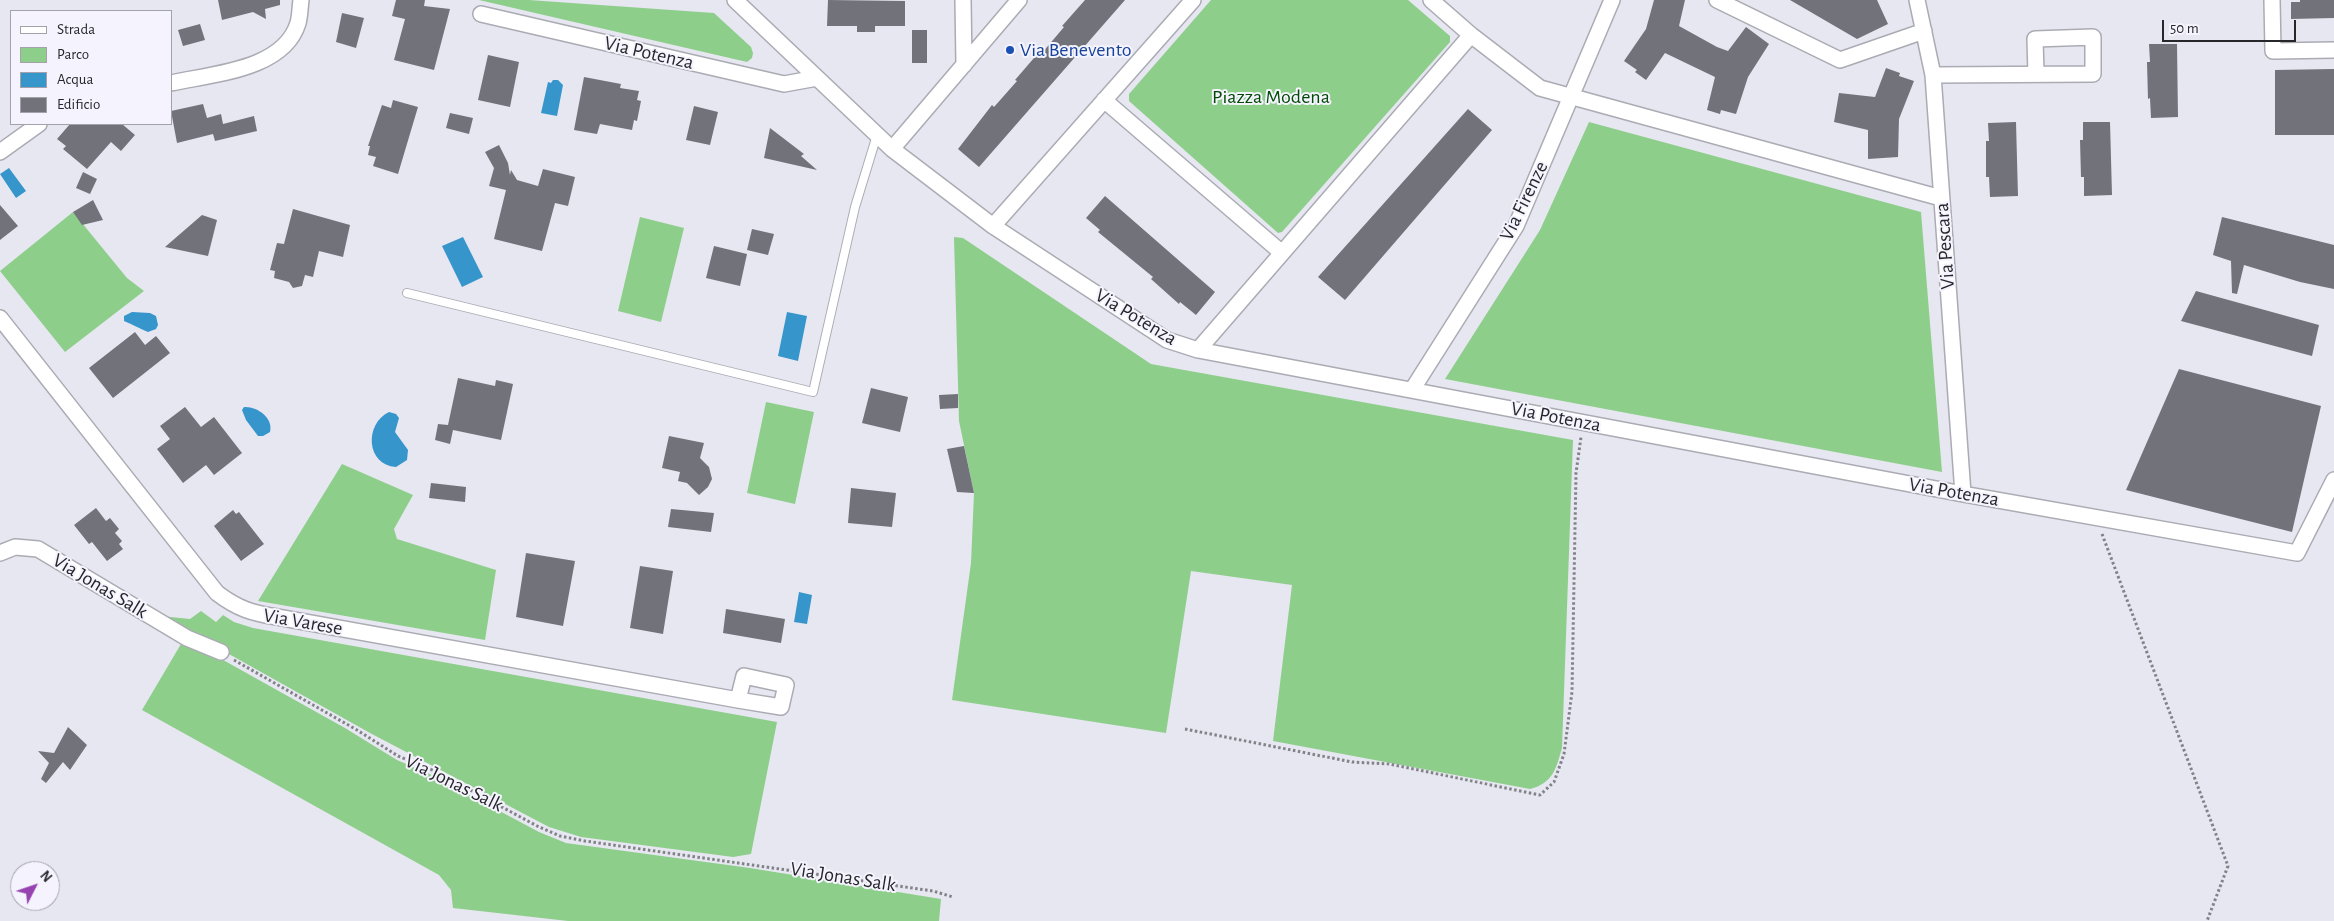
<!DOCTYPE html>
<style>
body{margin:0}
#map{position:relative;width:2334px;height:921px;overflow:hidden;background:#e7e7f1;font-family:"Alegreya Sans",sans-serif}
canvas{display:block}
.legend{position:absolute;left:10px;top:10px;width:162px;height:115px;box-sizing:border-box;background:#f5f4fe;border:1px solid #a3a2aa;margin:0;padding:6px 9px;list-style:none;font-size:15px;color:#27272b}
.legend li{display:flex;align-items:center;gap:10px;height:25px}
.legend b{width:25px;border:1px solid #a3a2aa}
.north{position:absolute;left:10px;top:861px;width:50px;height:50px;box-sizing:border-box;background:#f5f4fe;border:1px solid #a3a2aa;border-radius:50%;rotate:49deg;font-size:14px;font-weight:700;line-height:20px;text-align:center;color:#27272b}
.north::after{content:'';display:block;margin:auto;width:18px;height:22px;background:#9642b0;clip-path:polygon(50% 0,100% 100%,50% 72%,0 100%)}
.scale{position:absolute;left:2162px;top:20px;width:134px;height:22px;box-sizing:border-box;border:2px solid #27272b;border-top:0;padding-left:6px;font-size:15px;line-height:18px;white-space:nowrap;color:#27272b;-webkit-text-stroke:4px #f5f4fe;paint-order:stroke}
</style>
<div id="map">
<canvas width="2334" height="921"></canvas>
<ul class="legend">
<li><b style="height:6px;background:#fff"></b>Strada</li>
<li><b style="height:14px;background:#8ece8b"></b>Parco</li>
<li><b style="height:14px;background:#3695ca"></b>Acqua</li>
<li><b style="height:14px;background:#72727a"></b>Edificio</li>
</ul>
<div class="north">N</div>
<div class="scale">50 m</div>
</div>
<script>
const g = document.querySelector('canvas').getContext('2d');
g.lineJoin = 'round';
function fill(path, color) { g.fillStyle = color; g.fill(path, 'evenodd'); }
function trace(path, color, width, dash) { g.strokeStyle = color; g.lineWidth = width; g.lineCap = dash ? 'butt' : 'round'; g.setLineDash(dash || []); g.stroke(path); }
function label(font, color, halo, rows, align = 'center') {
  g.font = font + ' "Alegreya Sans",sans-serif'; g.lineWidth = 4; g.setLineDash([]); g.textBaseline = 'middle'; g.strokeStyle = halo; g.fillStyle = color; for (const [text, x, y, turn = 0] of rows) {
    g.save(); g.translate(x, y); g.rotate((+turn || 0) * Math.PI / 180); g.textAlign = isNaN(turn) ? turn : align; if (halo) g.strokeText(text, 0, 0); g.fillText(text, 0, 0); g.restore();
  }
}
const green = new Path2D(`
 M479,0h50l185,13 37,34 2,6 -1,5 -5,4z
 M1211,0h197l42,36v6l-168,190 -4,1 -149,-132v-7z
 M1589,122l332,90 21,260 -497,-93 95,-149z
 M73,212l54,66 17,13 -79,61 -65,-81z
 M640,217l44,11 -23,94 -43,-11z
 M954,237l9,1 188,126 422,76 -11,308c-6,21 -9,35 -32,41l-257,-48 19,-156 -101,-14 -25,162 -214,-33 19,-137 3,-70 -15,-72z
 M766,402l48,10 -19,92 -48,-11z
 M342,464l71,31 -19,34 3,10 99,31 -11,70 -227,-39z
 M201,611l15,11 7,-7 11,7 19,6 524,94 -26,132 -18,3 -152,-20 -32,-10 -179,-94 -209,-117 29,3z
 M181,644l35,12 129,72 52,32 37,16 105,56 27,11 184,25 191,31 -2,22h-371l-115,-13 -2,-18 -12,-15 -297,-165z`);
const water = new Path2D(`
 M553,80h5l5,5 -6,31 -16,-3 7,-31 3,1z
 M9,168l17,23 -10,7 -16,-24z
 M463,237l20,40 -21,10 -20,-41z
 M132,312l18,1 6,3 2,9 -2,4 -8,3c-9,-4 -15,-7 -24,-11v-5z
 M787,312l20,4 -9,45 -20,-5z
 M244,407c13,-1 30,11 26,25l-7,4h-5l-12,-16 -4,-10z
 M389,412l7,2 3,4 -4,14 13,18 -1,10 -11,7c-30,-2 -32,-43 -7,-55z
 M799,592l13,3 -5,29 -13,-2z`);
const building = new Path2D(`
 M218,0h62v5l-15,4 1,10 -13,-7 -31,8z
 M396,0h29l-1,6 26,3 -16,61 -40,-10 11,-41 -13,-3z
 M828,0l77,1v25h-30v6h-18v-6h-30z
 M1085,0h40l-146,167 -21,-18 34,-44 2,2 23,-26 -2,-1 25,-29 2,2 22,-26 -2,-1z
 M1654,0h31l-6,26 38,21 11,4 18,-24 23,17 -21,33 -12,37 -15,-4 -1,4 -13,-4 8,-33 -50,-24 -19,27 -11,-8 2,-2 -13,-9 22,-32z
 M1790,0h87l11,24 -31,15z
 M2300,0h34v18l-43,1v-17h9z
 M342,13l22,5 -8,30 -20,-6z
 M200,24l5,16 -22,6 -5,-16z
 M912,30h15v33h-15z
 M2149,44h28l1,73 -27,1 -1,-20 -2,1 -1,-37h3z
 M488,55l31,7 -9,45 -32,-7z
 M1886,68l14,5 -1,3 15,5 -15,38 -1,38 -30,2v-29l-34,-8 5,-29 36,4z
 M2334,69v66h-59v-65z
 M584,77l37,7 -1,4 19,3 -2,9 4,1 -4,20 -3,-1 -2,10 -32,-6 -3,10 -23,-4z
 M393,100l25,7 -20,67 -25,-8 3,-9 -8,-2 2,-9h-2l14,-41 9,3z
 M203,104l4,14 14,-4 2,10 31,-8 3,15 -42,10 -2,-7 -36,9 -6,-32z
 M694,106l24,6 -8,33 -24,-5z
 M1468,109l24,21 -147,170 -27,-23z
 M450,113l23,5 -4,16 -23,-6z
 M2016,122l2,74 -28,1 -1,-20h-3v-36h3l-1,-18z
 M2083,122h27l2,73 -28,1v-19h-3l-1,-37h3z
 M70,124h52l13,11 -14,16 -10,-9 -24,27 -24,-20 3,-3 -9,-7z
 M770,128l34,26 -3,2 16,14 -53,-12z
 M499,145l9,18 2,12 1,-5 6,10 21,6 5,-17 32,8 -7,29 -13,-3 -13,48 -48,-12 12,-49 -17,-4 5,-18 -9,-16z
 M83,172l14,7 -7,15 -14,-6z
 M1105,196l110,96 -19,23 -16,-13 -1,2 -28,-25 2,-2 -55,-45 2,-2 -14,-12z
 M93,200l10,20 -21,5 -9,-13z
 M0,205l18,21 -18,14z
 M293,209l57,16 -7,32 -24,-6 -6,26 -8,-2 -3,11 -9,2 -4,-6 -15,-4 1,-7 -5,-1 7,-27 7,1z
 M202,215l15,5 -9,36 -43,-9z
 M2222,217l112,28v44l-34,-7 -56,-17 -7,29 -5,-1 -1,-32 -18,-6z
 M752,229l22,5 -6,21 -21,-5z
 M714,246l33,8 -7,32 -34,-8z
 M2196,291l123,34 -7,31 -131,-35z
 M135,332l10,13 11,-9 14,17 -57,45 -24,-30z
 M2179,369l142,37 -29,126 -166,-42z
 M458,378l37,8 1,-6 17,4 -12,56 -48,-10 -3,14 -15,-4 3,-16 10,1z
 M871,388l37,9 -8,35 -38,-9z
 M958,394v14l-18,1 -1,-14z
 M185,407l16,20 13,-10 28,36 -28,22 -8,-10 -23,18 -26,-34 13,-10 -10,-13z
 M669,436l35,7 -4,15 9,9 3,12 -4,8 -9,8 -12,-12 -9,-2 2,-9 -18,-4z
 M964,446l10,47 -17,-1 -10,-43z
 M431,483l35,4 -1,15 -36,-4z
 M851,488l45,5 -4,34 -44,-4z
 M96,508l10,13 4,-3 9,11 -4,4 7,8 -3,3 4,5 -16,12 -15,-19 -3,2 -15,-19z
 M671,509l43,4 -3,19 -43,-5z
 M233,510l3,4 3,-2 25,32 -23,17 -27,-35z
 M526,553l49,8 -12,65 -47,-9z
 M640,566l33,5 -10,63 -33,-6z
 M726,609l59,10 -4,24 -58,-10z
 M68,727l19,18 -17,25 -7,-8 -17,21 -5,-4 8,-16 -11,-12 16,2z`);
const path = new Path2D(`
 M2102,534l126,332 -21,55
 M234,660l123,70 41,26 37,15 104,56 21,9 25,5 348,50 20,6
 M1185,729l167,33 37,2 151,31 14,-13 10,-28 8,-62 4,-219 5,-36`);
const lane = new Path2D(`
 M407,293l406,99 42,-185 22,-72`);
const street = new Path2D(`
 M735,0l157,149 101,77 174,114 31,10 765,144 334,59 37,-73
 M963,0l1,65
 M1431,0l40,35 69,53 401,110
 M1717,0l123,60 84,-29
 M1917,0l16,75 30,419
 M2272,0l1,51 61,-1
 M481,14l303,70 33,-6
 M1933,75l160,-1v-37l-58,2 1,35
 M171,83c41,-9 113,-13 127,-60 2,-7 2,-16 3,-23
 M1104,100l178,153
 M892,149l127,-149
 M0,152l39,-28
 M993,226l200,-226
 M0,318l217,275c21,16 35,20 60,24l461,83 43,7 5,-22 -42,-9 -6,24
 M1198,350l273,-315
 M1412,390l104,-164 96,-226
 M0,553l15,-6 23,2 149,89 34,14`);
const markers = [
 [1010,50,5,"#1a4fb4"]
];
const transitNames = [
 ["Via Benevento",1020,50]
];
const streetNames = [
 ["Via Potenza",649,53,13],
 ["Via Firenze",1524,201,-64],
 ["Via Pescara",1945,246,-94],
 ["Via Potenza",1136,317,31],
 ["Via Potenza",1556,417,11],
 ["Via Potenza",1954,492,10],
 ["Via Jonas Salk",100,586,31],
 ["Via Varese",303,622,10],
 ["Via Jonas Salk",454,783,26],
 ["Via Jonas Salk",843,877,9]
];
const parkNames = [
 ["Piazza Modena",1271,97]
];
fill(green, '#8ece8b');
fill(water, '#3695ca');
fill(building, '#72727a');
trace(lane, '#ababb4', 10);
trace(street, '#ababb4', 18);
trace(path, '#828288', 3, [2.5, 2.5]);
trace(lane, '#fff', 8);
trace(street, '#fff', 15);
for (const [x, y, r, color] of markers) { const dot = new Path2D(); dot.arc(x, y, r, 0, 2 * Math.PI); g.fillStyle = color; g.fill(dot); trace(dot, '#f5f4fe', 2); }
label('20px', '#164399', '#f5f4fe', transitNames, 'left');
label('20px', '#27272b', '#f5f4fe', streetNames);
label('20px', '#024b06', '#f5f4fe', parkNames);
</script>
